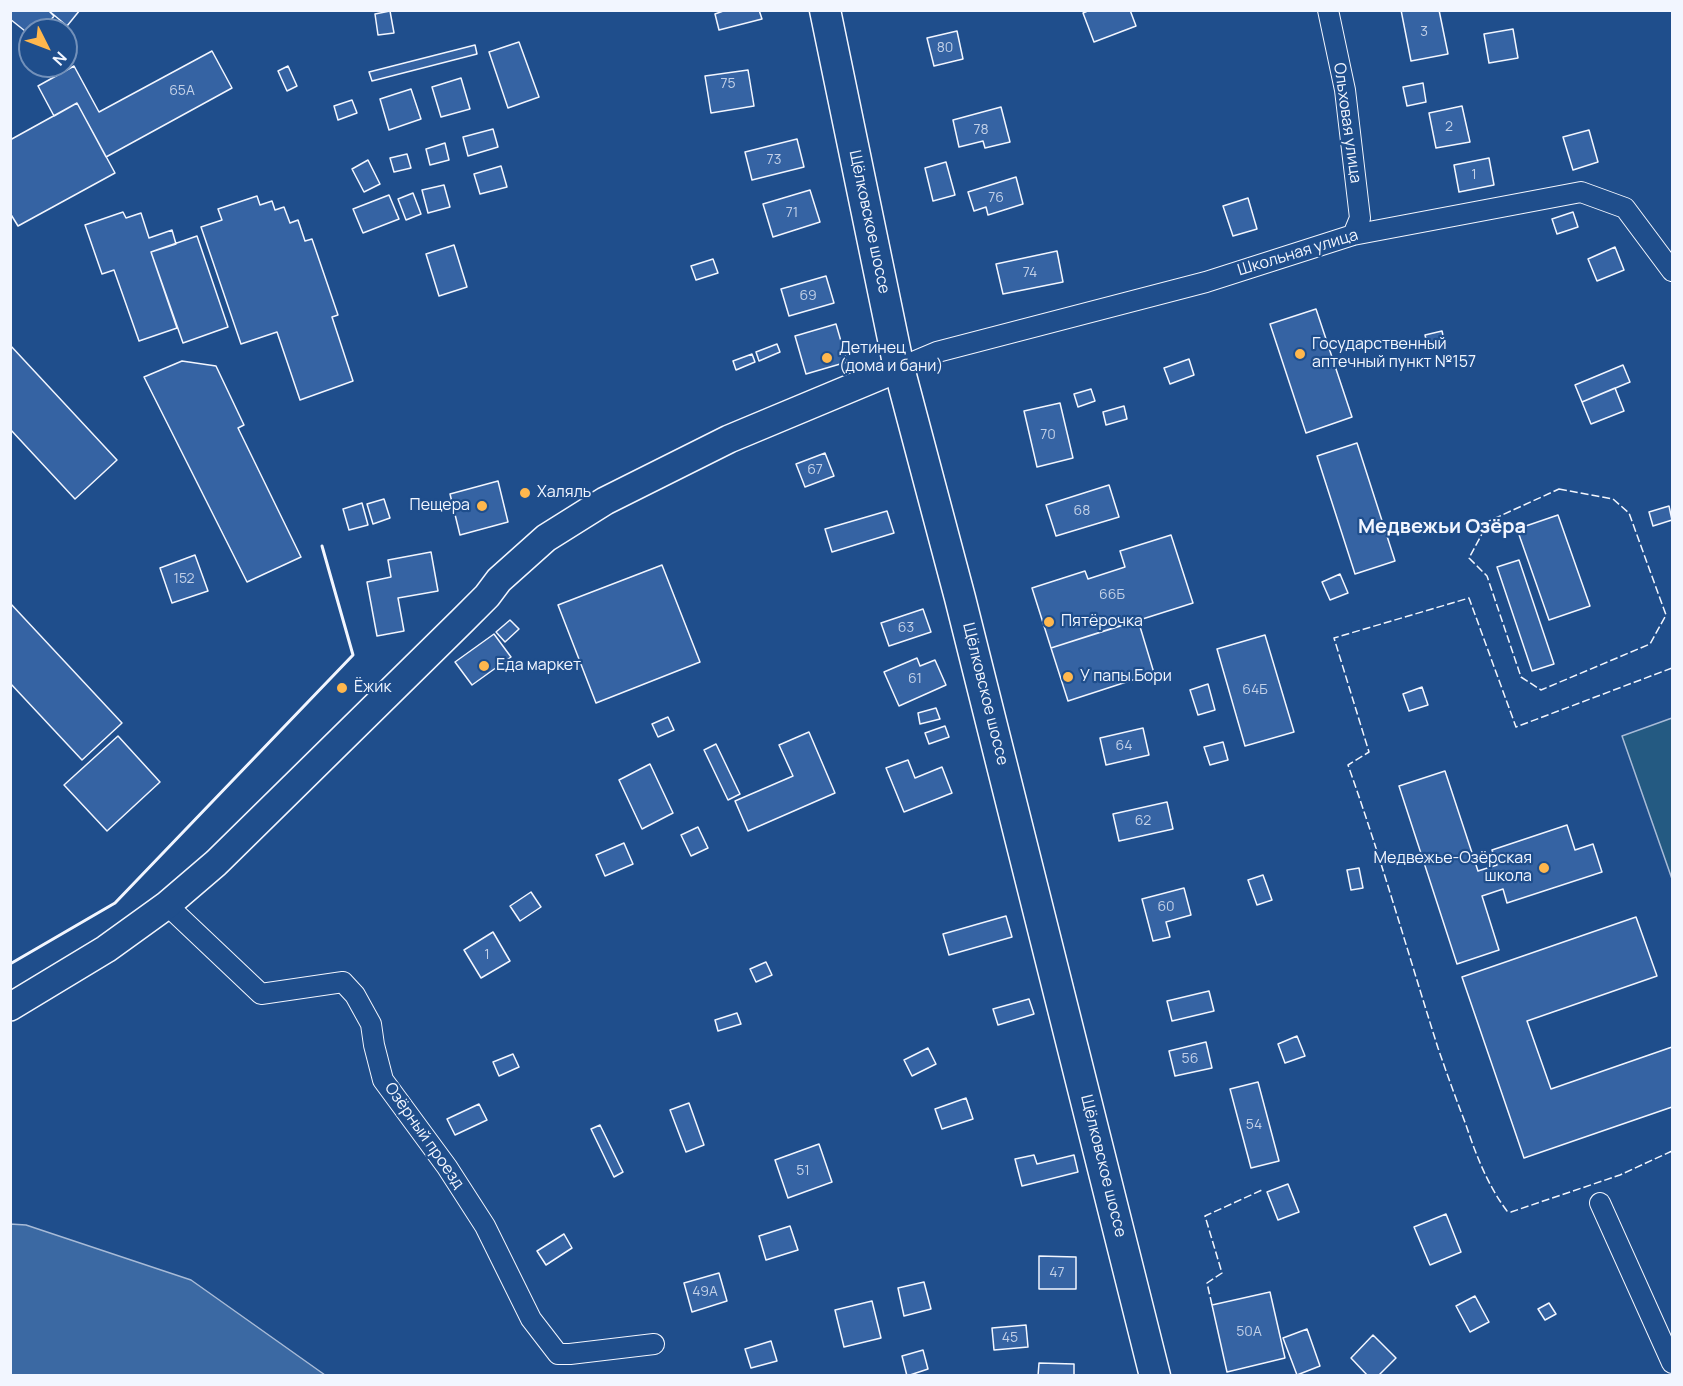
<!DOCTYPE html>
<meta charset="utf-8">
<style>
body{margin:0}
#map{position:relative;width:1683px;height:1386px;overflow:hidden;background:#1f4e8c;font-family:Manrope,sans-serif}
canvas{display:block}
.frame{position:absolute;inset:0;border:12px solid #f2f6ff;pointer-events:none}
.north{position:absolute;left:18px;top:18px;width:60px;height:60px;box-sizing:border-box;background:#1f4e8c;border:2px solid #7391ba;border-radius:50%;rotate:132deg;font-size:16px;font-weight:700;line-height:24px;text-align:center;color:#f2f6ff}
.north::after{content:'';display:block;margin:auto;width:21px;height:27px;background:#ffb74d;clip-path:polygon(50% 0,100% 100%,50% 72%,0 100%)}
</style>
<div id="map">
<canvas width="1683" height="1386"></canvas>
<div class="frame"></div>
<div class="north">N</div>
</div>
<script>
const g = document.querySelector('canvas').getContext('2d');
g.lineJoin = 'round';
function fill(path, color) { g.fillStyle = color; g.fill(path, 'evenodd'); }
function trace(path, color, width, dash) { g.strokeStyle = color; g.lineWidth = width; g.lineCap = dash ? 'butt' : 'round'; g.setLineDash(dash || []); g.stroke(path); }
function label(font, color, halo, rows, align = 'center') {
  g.font = font + ' Manrope,sans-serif'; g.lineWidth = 4.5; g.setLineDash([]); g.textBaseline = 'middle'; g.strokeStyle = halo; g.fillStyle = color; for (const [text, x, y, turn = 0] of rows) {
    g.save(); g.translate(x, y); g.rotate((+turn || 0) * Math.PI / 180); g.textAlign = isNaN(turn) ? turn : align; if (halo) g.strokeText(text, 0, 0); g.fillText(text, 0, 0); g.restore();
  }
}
const green = new Path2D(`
 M1672,718v161l-50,-143z`);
const water = new Path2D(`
 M10,1224l16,1 165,55 134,95h-314z`);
const building = new Path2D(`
 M10,10h38l6,6 -11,14h-13v5l-20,-16z
 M48,10h32l-13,16z
 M726,10h33l3,9 -43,11 -4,-16z
 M1090,10h40l6,16 -42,16 -11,-29z
 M1401,10h38l9,44 -37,7z
 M390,11l4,22 -16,2 -3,-21z
 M1513,29l5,29 -29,5 -5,-29z
 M957,31l6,28 -29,7 -7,-28z
 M519,42l20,55 -31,11 -19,-56z
 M475,45l2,9 -105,27 -3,-9z
 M212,51l20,37 -126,69 -29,-54 -23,13 -16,-30 36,-20 25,46z
 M288,66l9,20 -10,5 -9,-20z
 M748,70l6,36 -43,7 -6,-37z
 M461,78l9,31 -29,8 -9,-30z
 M1423,83l3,19 -19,4 -4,-19z
 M411,89l10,30 -32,11 -9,-31z
 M352,100l5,13 -19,7 -4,-14z
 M77,103l38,70 -97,53 -8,-13v-73z
 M1462,106l8,36 -34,6 -7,-35z
 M1001,107l9,35 -25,6 -2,-7 -24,6 -6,-27z
 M493,129l5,18 -30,9 -5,-19z
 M1589,130l9,32 -25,8 -10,-33z
 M797,139l7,28 -52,13 -7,-28z
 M445,143l4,17 -19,5 -4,-16z
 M407,154l4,14 -17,4 -4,-14z
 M1489,158l5,27 -35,7 -5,-27z
 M368,160l12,24 -16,8 -12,-23z
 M946,162l9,33 -22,6 -8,-33z
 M501,166l6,21 -27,7 -6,-20z
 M1016,177l7,27 -35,11 -2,-8 -12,4 -6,-19z
 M444,185l6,22 -22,6 -6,-23z
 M810,190l10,32 -47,15 -10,-33z
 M413,193l8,21 -15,6 -8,-21z
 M389,195l10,24 -36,14 -10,-24z
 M257,196l3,9 12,-4 3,9 9,-3 6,16 8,-3 7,21 7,-2 26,76 -6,2 21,64 -53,19 -23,-68 -36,12 -40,-117 21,-7 -4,-11z
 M1248,198l9,31 -24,7 -10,-30z
 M123,212l3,6 15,-5 8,25 23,-8 4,14 -25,8 26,76 -38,13 -25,-71 -12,4 -17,-49z
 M1573,212l5,15 -21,7 -5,-15z
 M197,236l31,91 -45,16 -32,-91z
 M454,245l13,42 -28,9 -13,-42z
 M1615,247l9,23 -27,11 -9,-22z
 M1057,251l6,31 -60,12 -7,-30z
 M713,259l5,14 -22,7 -5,-14z
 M826,276l8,27 -45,13 -8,-27z
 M1316,309l36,108 -46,16 -36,-109z
 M836,324l11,38 -41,12 -11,-38z
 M1442,331l2,9 -17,4 -2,-9z
 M777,344l3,8 -21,9 -3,-9z
 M10,345l107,115 -42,39 -65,-70z
 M752,354l3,8 -19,8 -3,-9z
 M1189,359l5,16 -24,9 -6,-16z
 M182,361l34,5 28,59 -6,3 63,129 -54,25 -103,-205z
 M1623,365l7,17 -48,20 -7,-17z
 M1615,388l9,23 -33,13 -9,-22z
 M1091,389l4,12 -17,6 -4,-13z
 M1060,403l13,55 -36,9 -13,-56z
 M1124,406l3,13 -21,6 -3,-13z
 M1357,443l38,118 -40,13 -38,-118z
 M825,453l9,23 -29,11 -9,-23z
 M498,481l10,41 -48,13 -10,-41z
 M1109,485l10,32 -63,19 -10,-31z
 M384,499l6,19 -17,6 -6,-20z
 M362,503l6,22 -19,5 -6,-21z
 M1669,506l3,14 -19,6 -4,-14z
 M887,511l7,22 -62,19 -7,-23z
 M1558,515l32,91 -41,14 -32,-91z
 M1171,535l22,68 -142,45 -19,-60 53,-17 3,8 37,-12 -5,-16z
 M431,552l7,39 -40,7 6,33 -27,5 -10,-54 24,-5 -3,-17z
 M195,555l13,36 -36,12 -12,-35z
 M1519,560l35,104 -22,7 -35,-104z
 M662,565l38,97 -104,41 -38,-98z
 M1340,574l8,19 -18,7 -8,-18z
 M10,603l112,120 -40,37 -72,-77z
 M923,609l8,23 -42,14 -8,-23z
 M510,620l9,9 -14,13 -9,-10z
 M1138,620l16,53 -86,28 -17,-53z
 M494,634l17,23 -39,28 -17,-23z
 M1265,635l29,97 -49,14 -28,-97z
 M917,658l3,8 15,-6 11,25 -47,21 -15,-34z
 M1208,684l7,26 -17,5 -8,-25z
 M1422,687l6,18 -19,6 -6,-17z
 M936,708l4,11 -20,5 -2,-11z
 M668,717l6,13 -16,7 -6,-13z
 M945,726l4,11 -20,7 -4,-11z
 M1143,728l6,27 -43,10 -6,-27z
 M809,732l26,61 -87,38 -13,-30 58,-25 -14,-31z
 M118,736l42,46 -53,49 -43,-46z
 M1223,742l5,18 -18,5 -6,-18z
 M716,744l24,50 -12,6 -24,-50z
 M908,760l7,18 27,-11 10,26 -48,19 -18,-44z
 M650,764l23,49 -31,16 -23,-49z
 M1445,771l33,100 19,-6 -5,-15 75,-25 8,25 18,-6 9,28 -95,31 -4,-14 -21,7 17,54 -42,14 -58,-178z
 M1167,802l6,27 -54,12 -6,-27z
 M698,827l10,21 -17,8 -10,-21z
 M624,843l9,21 -28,12 -9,-21z
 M1359,868l4,20 -12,2 -4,-20z
 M1263,875l9,25 -15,5 -9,-25z
 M1184,888l7,27 -25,7 4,15 -17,4 -11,-42z
 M531,892l10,15 -21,14 -10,-15z
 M1006,916l6,21 -63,18 -6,-21z
 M1636,917l21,59 -130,45 24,68 121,-42v60l-148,51 -62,-181z
 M493,932l17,29 -29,17 -17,-28z
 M766,962l6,13 -16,7 -6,-13z
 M1209,991l5,20 -42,10 -5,-20z
 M1029,999l5,15 -36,11 -5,-16z
 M737,1013l4,11 -23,7 -3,-11z
 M1297,1036l8,20 -20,7 -7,-19z
 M1206,1042l6,26 -37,8 -6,-25z
 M928,1048l8,16 -24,12 -8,-16z
 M513,1054l6,13 -20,9 -6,-14z
 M1258,1082l21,79 -28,7 -21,-79z
 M966,1098l7,21 -31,10 -7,-20z
 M689,1103l15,42 -18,7 -16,-42z
 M479,1104l8,16 -32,15 -8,-16z
 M600,1125l23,47 -9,5 -23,-48z
 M819,1144l13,38 -44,16 -13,-38z
 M1034,1155l3,9 37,-9 4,17 -56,14 -7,-27z
 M1288,1184l11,28 -21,8 -11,-28z
 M1446,1214l15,38 -31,13 -16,-38z
 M790,1226l8,24 -32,10 -7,-24z
 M564,1234l8,14 -26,17 -9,-14z
 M1039,1256l37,1v32h-37z
 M719,1273l8,28 -35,11 -8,-29z
 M924,1282l7,27 -27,7 -6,-28z
 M1270,1292l15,66 -58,14 -15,-67z
 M1475,1296l14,26 -19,10 -14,-26z
 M872,1301l9,37 -37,9 -9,-37z
 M1549,1303l7,11 -11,6 -7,-11z
 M1026,1325l2,22 -34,3 -2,-22z
 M1307,1329l13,37 -23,9 -14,-37z
 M1373,1335l23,23 -18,18h-10l-17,-18z
 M771,1341l6,20 -26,7 -6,-19z
 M923,1350l5,19 -21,7 -5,-20z
 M1039,1363l35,1v12h-36z`);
const minor = new Path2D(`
 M1328,10l17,80 15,128 -7,17
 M899,368l38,-16 269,-70 147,-47 228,-43 44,16 47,63
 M167,905l94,89 82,-12 12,13 16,29 3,21 9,35 64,87 38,59 46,93 27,35h12l84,-10
 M1600,1203l72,160`);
const secondary = new Path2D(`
 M10,1007l96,-58 61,-44 49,-42 246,-242 25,-25 12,-16 47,-42 59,-37 124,-62 170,-71`);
const primary = new Path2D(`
 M825,10l74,358 61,230 195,778`);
const fence = new Path2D(`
 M1559,489l54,10 16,14 37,102 -16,29 -109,46 -20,-13 -34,-101 -18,-18 20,-37z
 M1672,668l-156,59 -47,-129 -135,40 35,114 -21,13c33,93 60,188 90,283 9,26 18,51 28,77 10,30 22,61 41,86l4,1 109,-37 52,-24
 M1212,1305l-5,-22 15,-10 -17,-57 57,-26`);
const wall = new Path2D(`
 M10,964l105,-61 238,-248 -31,-109`);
const markers = [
 [1300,354,6,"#ffb74d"],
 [827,358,6,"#ffb74d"],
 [525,493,6,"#ffb74d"],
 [482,506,6,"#ffb74d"],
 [1049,622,6,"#ffb74d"],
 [484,666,6,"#ffb74d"],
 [1068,677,6,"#ffb74d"],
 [342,688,6,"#ffb74d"],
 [1544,868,6,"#ffb74d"]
];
const numberNames = [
 ["3",1424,32],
 ["80",945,48],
 ["75",728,84],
 ["65А",182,91],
 ["2",1449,127],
 ["78",981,130],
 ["73",774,160],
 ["1",1474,175],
 ["76",996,198],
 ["71",792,213],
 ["74",1030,273],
 ["69",808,296],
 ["70",1048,435],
 ["67",815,470],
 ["68",1082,511],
 ["152",184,579],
 ["66Б",1112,595],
 ["63",906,628],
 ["61",915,679],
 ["64Б",1255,690],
 ["64",1124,746],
 ["62",1143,821],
 ["60",1166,907],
 ["1",487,955],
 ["56",1190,1059],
 ["54",1254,1125],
 ["51",803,1171],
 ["47",1057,1273],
 ["49А",705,1292],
 ["50А",1249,1332],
 ["45",1010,1338]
];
const streetNames = [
 ["Ольховая улица",1347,123,82],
 ["Щёлковское шоссе",869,222,78],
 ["Школьная улица",1298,253,-17],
 ["Щёлковское шоссе",985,694,76],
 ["Озёрный проезд",424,1136,55],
 ["Щёлковское шоссе",1103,1166,76]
];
const poiNames = [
 ["Государственный",1312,345],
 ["аптечный пункт №157",1312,363],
 ["Детинец",839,349],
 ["(дома и бани)",839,367],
 ["Халяль",537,493],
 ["Пещера",470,506,"right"],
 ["Пятёрочка",1061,622],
 ["Еда маркет",496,666],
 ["У папы Бори",1080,677],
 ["Ёжик",354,688],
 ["Медвежье-Озёрская",1532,859,"right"],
 ["школа",1532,877,"right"]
];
const quarterNames = [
 ["Медвежьи Озёра",1442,527]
];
fill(green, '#245a82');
trace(green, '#a8bbd7', 1.5);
fill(water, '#3b69a3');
trace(water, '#a8bbd7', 1.5);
fill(building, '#3563a3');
trace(building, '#f2f6ff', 1.5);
trace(minor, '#f2f6ff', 22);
trace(secondary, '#f2f6ff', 30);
trace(primary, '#f2f6ff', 33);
trace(minor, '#1f4e8c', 20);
trace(secondary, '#1f4e8c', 27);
trace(primary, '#1f4e8c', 30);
trace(fence, '#f2f6ff', 1.5, [8, 3]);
trace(wall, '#f2f6ff', 3);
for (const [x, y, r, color] of markers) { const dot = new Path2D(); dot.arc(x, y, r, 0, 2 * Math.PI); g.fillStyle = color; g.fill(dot); trace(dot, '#1f4e8c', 2); }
label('14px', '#c3d1e8', null, numberNames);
label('16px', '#f2f6ff', '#1f4e8c', streetNames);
label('16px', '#f2f6ff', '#1f4e8c', poiNames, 'left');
label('bold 20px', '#f2f6ff', '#1f4e8c', quarterNames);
</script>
